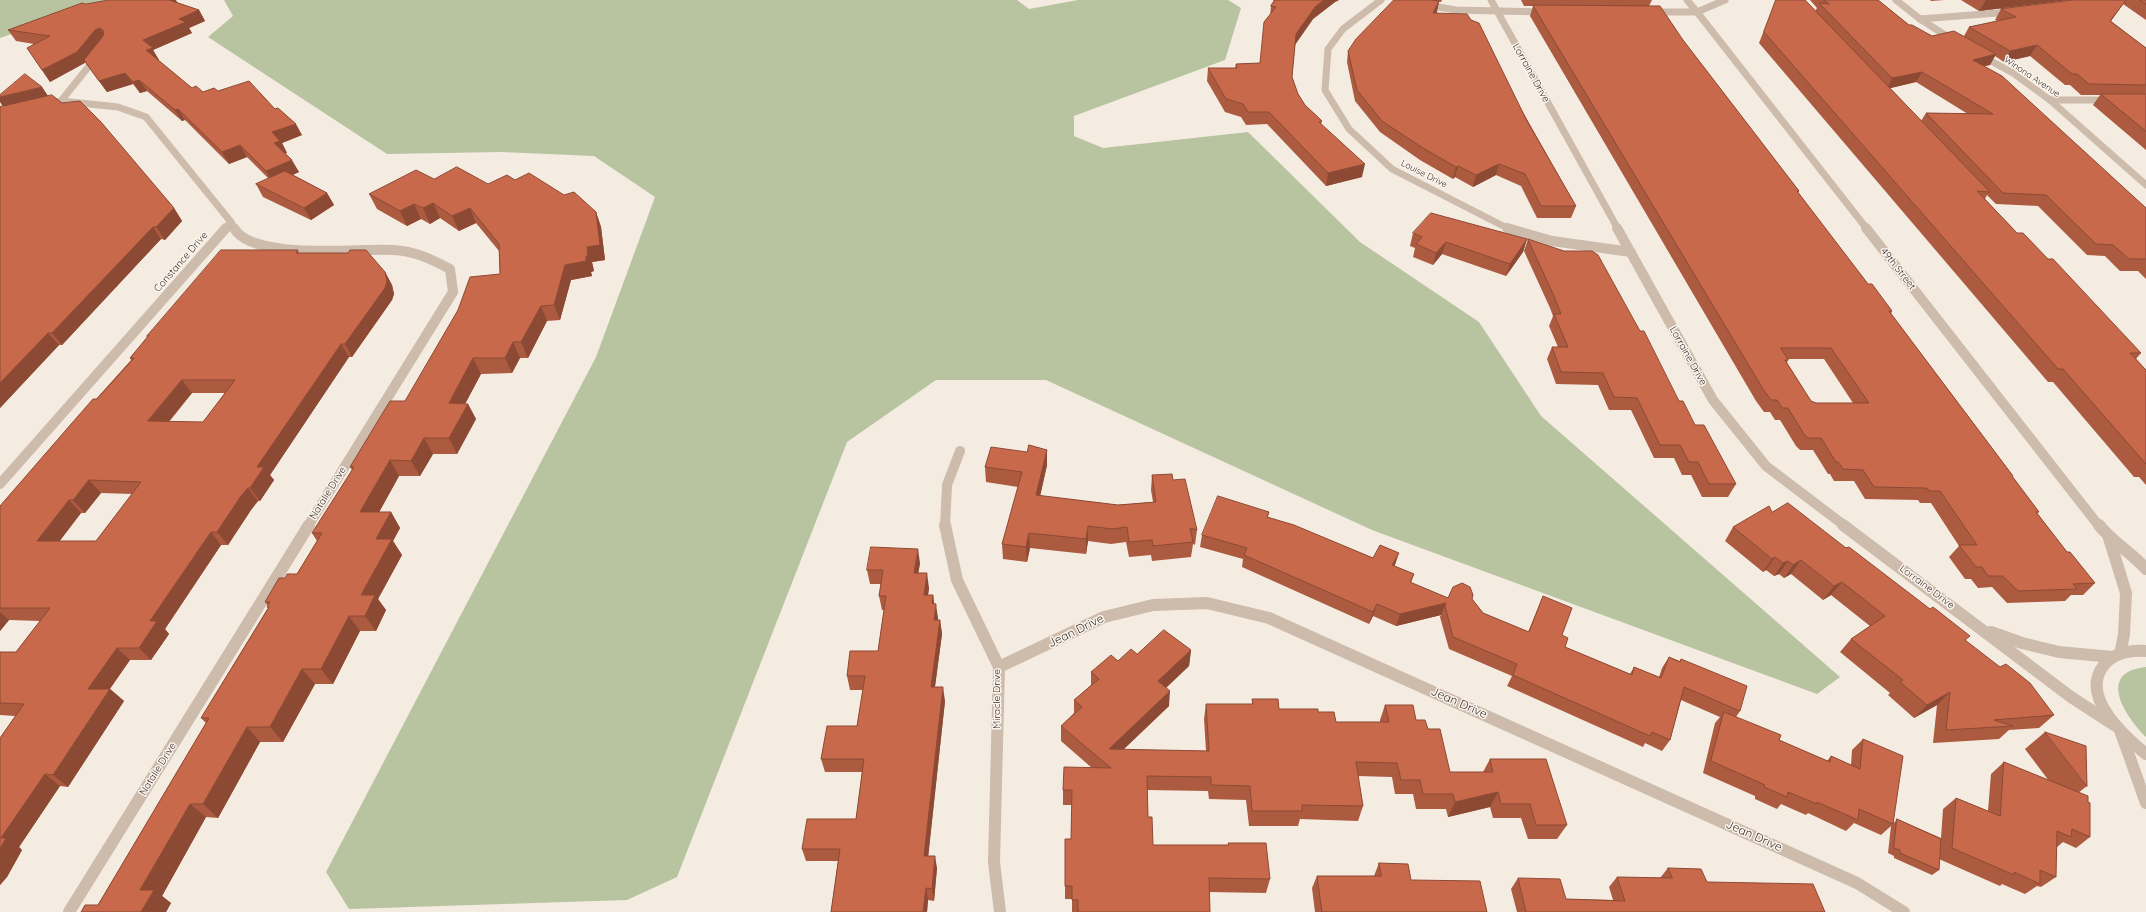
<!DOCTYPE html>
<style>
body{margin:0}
canvas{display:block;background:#f4ebe1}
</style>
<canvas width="2146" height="912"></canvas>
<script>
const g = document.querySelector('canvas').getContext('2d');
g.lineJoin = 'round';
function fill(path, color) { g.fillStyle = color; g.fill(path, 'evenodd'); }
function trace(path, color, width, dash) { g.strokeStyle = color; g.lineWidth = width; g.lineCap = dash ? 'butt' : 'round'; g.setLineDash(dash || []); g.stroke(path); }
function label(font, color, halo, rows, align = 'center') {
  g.font = font + ' Quicksand,sans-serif'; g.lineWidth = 3; g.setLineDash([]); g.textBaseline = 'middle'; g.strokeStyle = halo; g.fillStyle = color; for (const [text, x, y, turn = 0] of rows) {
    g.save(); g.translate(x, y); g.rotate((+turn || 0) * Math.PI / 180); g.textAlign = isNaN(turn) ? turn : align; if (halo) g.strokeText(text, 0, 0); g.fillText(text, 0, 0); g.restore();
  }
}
const green = new Path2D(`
 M0,0h106l-106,38z
 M224,0h793l12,9 49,-9h150l13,8 -16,52 -151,56v20l29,12 145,-16 112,110 119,80 62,94 299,261 -23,17 -445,-164 -326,-150h-110l-89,62 -170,435 -50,23 -278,9 -23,-37 270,-515 59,-160 -61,-41 -93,-4 -114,2 -179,-117 25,-21z
 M2146,667v70c-21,-21 -50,-65 0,-70z`);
const minorFar2 = new Path2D(`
 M1381,0l-38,29 -15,20 -3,41 24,39 43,40 117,60
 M1397,0l59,10 88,2
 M1491,0l127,229
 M1687,0l10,12
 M1652,12h45
 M1920,19l91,-7
 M2050,100h60
 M61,101l57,6 28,10 85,105 -6,7
 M56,102l5,-1 36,-45
 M231,222l4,7`);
const minorFar1 = new Path2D(`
 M234,228c18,33 124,20 159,22 22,1 38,9 57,19l3,23 -145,234
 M1507,228l45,13 79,11
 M1617,228l96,172 53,66 79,60
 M0,484l226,-256
 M945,526l2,-41 13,-34`);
const minor = new Path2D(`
 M945,525l12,55 42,87 -5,195 6,50
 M1843,525l228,172 43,28
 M1991,632l31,11 37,9 53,5
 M999,667l105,-50 49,-12 54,-2 62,15 588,265 47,29
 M69,912l240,-387`);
const tertiaryFar2 = new Path2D(`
 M1725,0l-28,12 170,217
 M1896,0l24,19 33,21
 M1980,55l33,18 37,27 96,85`);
const tertiaryFar1 = new Path2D(`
 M1866,228l233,298`);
const tertiary = new Path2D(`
 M2099,525c13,17 32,27 47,44
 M2109,538l17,55 -2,42 -4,19
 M2146,651c-15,-1 -32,2 -42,14 -25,31 20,71 42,89
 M2121,733l25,70`);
const wall = new Path2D(`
 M1273,0h66l-4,2 -22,17 -18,26 -3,32 6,17 7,11 17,16 -1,3 41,53 -36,9 -59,-62 -21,1 -5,-8 -16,-5 -18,-31 1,-13h27l1,-4 24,-1 10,-48 1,-9 3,-5z
 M1394,0h48l-1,2h-2l-3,11 35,7 105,186 -5,12h-34l-16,-32 -25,-11 -23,12 -18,-10 -2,2 -33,-19 -40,-28 -25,-31 -8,-39 1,-11z
 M1521,0h131l-3,6 34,34 116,151 -1,2 70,91 24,27 -1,3 122,162 -1,1 27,35 -2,1 30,39 28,31 -12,12h-12l-6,6 -58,2 -15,-16 -14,1 -7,-9h-6l-16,-22 10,-11 -28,-43h-11l-2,-3 -53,-1 -11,-18h-20l-4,-7h-2l-15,-24h-13l-4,-4 -16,-26h-5l-5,-8h-6l-8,-11 -226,-385 3,-10h-9zM1788,359h36l29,44h-37l-5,-2 -24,-38z
 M1776,0l39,11 2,-3 -7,-8h68l31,25 23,11h32l5,-9 29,-6 -3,-1 6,-11 72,-9h73v20l-23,-16 -12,17 35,27v102l-53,-45 7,-10h-19l-11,-10h-5l-35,-29 -26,6 -9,-6 -5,9 -6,1 162,142v71l-8,-8h-18l-15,-15 -18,-1 -49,-49 -42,-2 -9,-9 -2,4 32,34 31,26 93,94 -5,6 10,11v115l-7,-8h-5l-81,-95h-5l-289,-339zM1916,82l52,32 -42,-1 -5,8 -31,-33z
 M1930,0h14l-13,1z
 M1961,0h108l-90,11z
 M176,2l23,8 6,11 -16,7 3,5 -39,17 6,10h-1l34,28 11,4 15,-1 57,18 27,26 -20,8 5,10h-2l14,19 -6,3 34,18 7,12 -23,15 -48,-23 -7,-13 13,-5 -22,-22 -18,7 -44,-44 -3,1 -35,-30 -7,2 -7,-9 -26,8 -22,-30 -35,20 -23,-34 7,-4 -18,-3 -8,-11 78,-26 91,-2z
 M42,87l6,9 126,112 8,13 -17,19 -4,-1 -99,106h-3l-59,63 3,-302z
 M434,179l54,5 27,-4 49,15 32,17 5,15 4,33 -13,2 2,9 -3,1 1,4 -21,4 -11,40 -13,1 -19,37h-8l-8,15 -31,1 -16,30h3l8,15 -19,35h-24l-13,22h-21l-20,36h12l9,16 -7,13 9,14 -24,44 8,11 -10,21h-16l-27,53h-18l-32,58h-23l-42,76 -12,-1 -44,79 9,7 -5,9h-85l17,-7 108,-182 -5,-5 67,-110 -1,-1 1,-1 -3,-4 20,-24 12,-4 20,-33 -5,-8 40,-63 -2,-3 55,-66 95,-127 -1,-23 -23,-28 -17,8 -19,-13 -10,6 -9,-5 -14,7 -30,-17 -8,-15z
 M1413,233l114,6 -4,13 -17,24 -64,-22 -9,11 -20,-8 2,-9 -5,-2z
 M1528,239l151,162 16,24 41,59 -8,13h-26l-11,-22h-9l-8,-17h-20l-23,-48h-22l-11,-25 -42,-1 -9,-25 5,-12h6l-9,-21 4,-10 -3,-8 -26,-57z
 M298,250l1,3h49l37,19 7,13 2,9 -2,6 -40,57h-3l-79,118 4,5 -14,21h-2l-7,9 -23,35h-7l-56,84 4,5 -18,26h-21l-20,29 14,12 -56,86 -8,-1 -41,61 3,3 -15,27 -7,8v-147l15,-22 -15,-1v-63h16l24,-31 -31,-1 -9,11v-125l131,-146 -1,-2 18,-21 -1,-1zM192,393h33l-22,29h-34zM101,493l31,1 -36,47h-37l22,-28h4z
 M1047,450v15l-7,31 78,9 35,-3 -2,-12 1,-15 21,5 24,50 -2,15 -2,-1 -2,13 -39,4 -1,-6 -22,2 -3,-15 -15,2 -23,-3 -2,13 -56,-6 -3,14 -24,-3 -1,-15 16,-57 -32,-5 -1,-15 42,-15z
 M1269,512l-1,5 105,41 21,8 20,8 -3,9 37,15 24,1 11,14 45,19 15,-36 19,39 3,12 65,27 4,-7 25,10 3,-9 7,-11 11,4 1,-2 59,52 -4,6 43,23 48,21 4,-5 20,9 1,-15 11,-11 31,84 3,-4 44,19 2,-29 13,-11 32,13 3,-37 13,-12 45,19 -24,-32 20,-17 42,54 -9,7 10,9 2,35 -14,11 -13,-6 -7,6v29l-15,10 -4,-1 -12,8 -23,-10 -2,2 -61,-27v11l-7,5 -38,-17v-2l-6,-3 3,-27 -10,9 -27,-12 -8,8 -38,-18 -2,2 -25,-11 -4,5 -22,-10v-3l-52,-23 12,-50 5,-6 -39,-17 -11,40 -8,11 -17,-8 -2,4 -136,-61 5,-10 -63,-27 -9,-32 1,-2 -45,11 -23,-10 -4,8 -127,-57 1,-8 -43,-12 2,-12z
 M1772,512l194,129 88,74 -15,13 -30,2 -10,9 -66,4 4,-38 -23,13 -26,-23 2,-2 -50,-41 11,-13 19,-13 -39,-31 -8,5 -32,-26 -7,4 -5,-4 -5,2 -8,-6 -3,2 -38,-31 8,-14z
 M920,563l-2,10 11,15 -1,7h5l1,9 4,14v2h2l2,14 -7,53 10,14 -17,155 9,12 -3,33 -6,-1 -1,12h-96l7,-51h-32l-4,-12 54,-30 6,-47h-37l-4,-13 36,-33 6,-36h-13l-3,-14 31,-25 6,-41h-2l-3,-14 2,-12h-11l-3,-14z
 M1191,650l-2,16 -23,22 3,18 -46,44 83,1 -2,-32 2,-15h46v-5l27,10 39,3 18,10h44v-2l5,-15 31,15 12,9 22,43h33l7,-13 77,66 -10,14h-29l-7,-21h-28l-3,-11 -42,10 -2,-8h-30l-3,-15h-18l-3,-17 -34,-1 5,30 -5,15 -58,-2 -2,7h-49l-3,-26 -37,-1 -1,-8 -61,-1 1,27 5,28h75v-2l42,36 -4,14 -57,-1 1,20h-138v-13h-7v-13l6,-47 1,-34h-9v-15l29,-22 -31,-27v-15l13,-13v-13l17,-15v-13l27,-11 19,-7z
 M1379,863l32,17 76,32h-172l-3,-24 5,-12h57z
 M1668,868l39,14 118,30h-308l-6,-23 7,-11 48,21 47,1 -4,-13 8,-10 43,1z`);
const shadedWall = new Path2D(`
 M163,0h13l1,2 -9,7z
 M1324,0h15l-4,2 -22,17 -19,27 2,-12 19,-27z
 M1986,0h83l-90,11z
 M2126,0l-23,32 7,-11z
 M1439,1l-2,11 -6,12 2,-11z
 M199,10l6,11 -16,7 3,5 -39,17 6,10 -6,2 -7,-12 -3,-10 36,-21z
 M100,28l7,11 -5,2 -17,22 -35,19 -8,-12 53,-40z
 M2037,45l-7,11 -26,6 6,-11z
 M1996,54l-6,11 -23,5 6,-10z
 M1922,72l-6,10 -29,7 5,-11z
 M125,73l8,11 -26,8 -8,-11z
 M139,80l8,11 -7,2 -7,-11z
 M42,87l8,12 -45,11 -5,-8v-5z
 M178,109l7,11 -3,1 -7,-11z
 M296,124l6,11 -20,8 5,10 -6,2 -7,-12 -2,-11z
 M240,145l7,12 -18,7 -7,-12z
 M292,160l7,12 -26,11 -7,-12z
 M1365,164l-3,13 -36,9 2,-13z
 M1499,164l-3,11 -23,12 3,-12z
 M1458,166l-3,11 -2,2 3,-12z
 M327,193l7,12 -23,15 -7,-12z
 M433,203l7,15 -10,6 -7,-16z
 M414,204l7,15 -14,7 -7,-15z
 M174,208l8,13 -17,19 -9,-13z
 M470,208l6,15 -17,8 -7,-15z
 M596,212l5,15 4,33 -13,2 2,9 -3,1 1,4 -21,4 -11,40 -6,-15 11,-40 22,-18z
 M153,227l8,12 -99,106 -10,-12z
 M1527,239l-4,13 -17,24 4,-12z
 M1446,242l-4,12 -9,11 3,-12z
 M385,272l7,13 2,9 -2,6 -40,57 -7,-13z
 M541,306l6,15 -19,37 -7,-16z
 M48,333l11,12 -59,63v-25z
 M513,342l7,16 -8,15 -7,-15z
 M341,344l8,13 -79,118 4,5 -14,21 -10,-13 7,-21z
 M473,358l8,16 -24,45 -8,-16z
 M182,380l10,13 -34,41 -10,-13z
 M468,404l8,15 -19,35 -8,-16z
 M424,438l9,16 -13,22 -9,-15z
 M1047,450v15l-10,45 -1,-15z
 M390,460l9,16 -28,51 -11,-15z
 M89,480l12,13 -16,20 -12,-13z
 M248,488l10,13 -7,9 -23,35 -11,-13 24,-36z
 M69,500l12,13 -31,41 -13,-13z
 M391,512l9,16 -7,13 9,14 -24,44 8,11 -10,21 -11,-15 -4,-21 15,-56z
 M1088,526v15l-2,13v-15z
 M211,532l10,13 -56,84 4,5 -18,26 -12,-12 11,-27z
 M1029,533l1,15 -3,14 -1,-15z
 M918,549l2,14 -4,25 -2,-15z
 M1399,553l-4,12 -6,11 3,-11z
 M1775,557l-9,13 -3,2 9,-13z
 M1801,560l-10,14 -7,4 9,-13z
 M1788,561l-9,13 -5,2 9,-13z
 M927,573l2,15 -3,21 -2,-14z
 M1842,582l-11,13 -8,5 11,-14z
 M933,595l2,14 -3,-6z
 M1446,603l-5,12 -45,11 4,-12z
 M936,604l2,14 -2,16 -2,-14z
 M1377,604l-4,12 -4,8 4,-12z
 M0,612l9,8 -9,11z
 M349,616l11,15 -27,53 -12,-15z
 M940,620l2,14 -9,67 -2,-14z
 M117,648l13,12 -29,41 -13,-12z
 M1191,650l-2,16 -33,31 2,-16z
 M302,669l13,15 -32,58 -13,-15z
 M943,687l2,14 -18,167 -3,-12z
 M110,689l14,12 -56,86 -15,-12z
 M1170,691l-1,15 -61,58 1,-15z
 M1950,692l-13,13 -23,13 13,-13z
 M247,727l13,15 -42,76 -15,-14z
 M45,774l15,12 -41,61 3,3 -15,27 -7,8v-36l1,-11z
 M1498,792l-8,15 -42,10 7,-15z
 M190,804l16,13 -44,79 9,7 -5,9h-25l-1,-22z
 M935,856l2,12 -3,33 -2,-12z
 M926,888l2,12 -1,12h-4z`);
const building = new Path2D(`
 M109,0h60l30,10 -20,9 7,3 -43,18 10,8 -7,2 46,38 4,-2 7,6 11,-4 4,3 31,-10 26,28 3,-1 18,16 -24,8 8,9 -6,2 18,17 -26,11 -26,-26 -18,7 -44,-43 -3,1 -36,-30 -6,2 -8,-9 -26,8 -15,-21 19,-24 1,-5 -4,-3 -5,2 -18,22 -35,18 -15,-22 23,-12 -42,-6 74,-27 4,1z
 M1275,0h49l-9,7 -19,27 -4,43 6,17 7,11 17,16 -3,1 46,42 -37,9 -59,-61h-21l-5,-8 -17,-5 -18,-31h29l-1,-4 24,-1 4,-41 12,-15 -5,-1z
 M1394,0h38l7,1 -6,12 34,1 4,6 8,3 48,98 49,85h-35l-16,-32 -26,-10 -23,11 -18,-9 -2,1 -33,-19 -41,-27 -25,-31 -9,-39 8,-12z
 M1776,0h29l185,192 -13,-1 40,42h6l25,26h5l88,94h-11l16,17v94l-83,-95h-5l-294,-337z
 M1824,0h54l31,25h3l20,11 22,-5 42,23 -23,6 29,16 144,132v51h-17l-16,-14 -17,-1 -50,-49 -43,-2 -77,-80 67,1 -71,-42 -30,6 -73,-75 10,1z
 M2073,0h53l-16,21 36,27v37l-57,-1 -12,-10h-5l-35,-29 -27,6 -41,-24 47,-10 -15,-8z
 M2140,0h6v4z
 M1533,5l127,1 23,34 116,151h-2l71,93h4l20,27h-3l124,165h-1l27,36h-3l31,40h3l25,31 -22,1 4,5 -59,2 -15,-15h-15l-6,-9h-6l-17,-22h18l-37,-54h-11l-2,-3 -53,-1 -11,-17 -20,-1 -5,-7h-2l-15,-24h-13l-4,-4 -16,-26h-6l-5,-8h-6l-8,-11zM1781,348h50l38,55h-53l-5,-2 -26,-41h3z
 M25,74l17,13 -42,10v-2z
 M2101,94h45v37z
 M52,95l10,8 18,-2 21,21 73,86 -18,19h-3l-101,106h-4l-48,50v-276z
 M457,167l31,17 19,-9 8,5 14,-7 35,22 10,-3 22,20 4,33 -13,2 1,9h-2v5l-21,4 -11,40 -13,1 -20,36h-8l-8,16h-32l-24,45 19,1 -19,34h-25l-13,23 -21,-1 -30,52h31l-15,27h16l-31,56h14l-10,21h-16l-28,53h-19l-32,58h-23l-44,77h-13l-50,86h14l-13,22h-60l4,-7h13l111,-187h-8l68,-111h-2l3,-5h-5l14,-24h6l2,-4h10l25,-41h-10l42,-66h-4l40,-66h15l53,-91 12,-33 30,-3 -1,-30 -29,-36 -18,8 -19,-13 -10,5 -9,-4 -14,7 -31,-17 47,-24 18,9z
 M285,171l42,22 -23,15 -48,-24z
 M1431,213l96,26 -17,25 -64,-22 -10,11 -20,-9 6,-7 -9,-4z
 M1528,239l36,12h28l6,4 42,76h4l35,70h4l12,24h9l32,59h-27l-11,-22h-9l-9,-17h-20l-23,-47 -23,-1 -11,-24 -42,-1 -9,-25h16l-14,-33h7l-7,-18z
 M221,250h77l-2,3h52l2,-3h16l19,22 2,9 -2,7 -40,56h-4l-84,123h7l-14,21h-2l-7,8 -24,36h-6l-61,89h7l-18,27h-22l-29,41h22l-57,86 -8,-1 -44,64h5l-6,11v-111l24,-34 -24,-1v-51h16l34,-44h-50v-102l72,-83 21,-24h4l37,-41h-4l19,-23 -2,1zM182,380h53l-32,42 -55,-1zM89,480l52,2 -45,59h-59l32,-41h4z
 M1029,445l18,5 -11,45 82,10 38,-3 -4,-27 20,-1 1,6 12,-1 12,51 -7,-2 3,14 -40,4 -1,-6 -23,2 -2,-15 -15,2 -24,-3 -2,13 -57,-6 -3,14 -24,-3 20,-72 -37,-5 6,-20 36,5z
 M1218,496l51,16 -2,5 27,8 79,33 7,-13 19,8 -7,12 22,9 -4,8 38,16 5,-11 9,-4 8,4 3,8 -1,4 11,14 46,19 14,-36 29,12 -10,27 6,3 -3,9 67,28 2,-8 27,11 8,-21 11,5 1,-3 66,27 -7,25 -56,-24 -14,53 -18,-8 -2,4 -137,-61 4,-11 -64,-27 -8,-31 1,-3 -46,11 -23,-10 -4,8 -129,-57 3,-7 -45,-13z
 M1788,503l58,45 3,-1 81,62 3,-2 37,29 -5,4 35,27 6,-3 24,19 24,32 -60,5 19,6 -67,4 4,-38 -23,13 -27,-23 3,-2 -52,-41 34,-23 -43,-34 -8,4 -33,-26 -8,5 -5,-4 -5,2 -8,-6 -3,2 -39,-32 36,-21 3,6z
 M871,547l47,2 -4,24h13l-3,22h9l-1,8 4,1 -2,16h6l-9,67h12l-19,169h11l-3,33 -6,-1 -3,24h-92l9,-63h-38l5,-30h49l8,-60h-43l6,-33h30l8,-50h-18l3,-25h28l8,-55h-7l4,-26h-16z
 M1164,630l27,20 -33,31 12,10 -61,58 100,2 -3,-47h47l-1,-5h26l1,10h39v3h16l2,10h53l-4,-17h28l3,15h9l3,9h12l10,43h43l-3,-13h56l21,66h-31l-6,-21h-29l-3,-12 -43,10 -2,-8h-30l-3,-14h-19l-4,-17 -41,-1 7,44 -61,-1v6h-50l-2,-25 -39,-1v-8l-64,-1 1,41h4l1,28h76l-1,-2h38l4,36 -61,-1 1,34h-132v-12h-6v-14h-7v-47h6l1,-49h-9l1,-23 47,1 -50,-42 21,-19 -8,-7 25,-21 -8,-7 20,-17 7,6 13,-12 6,5z
 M1724,712l57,23 -2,5 51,22 1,-6 29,13 3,-30 40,17 -10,68 -34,-15 -1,11 -41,-18v2l-29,-12 -1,5 -23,-10 1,-2 -54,-24z
 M2045,732l41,14 1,40z
 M2004,762l84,34v6l2,1v34l-18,-8 -1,8 -14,-6 -1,46 -16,-7v14l-26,-12v3l-62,-27 4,-50 44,18z
 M1897,819l44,20 -2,31 -39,-17v-3l-6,-2z
 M1379,863l29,1 3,16 69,1 7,31h-165l-5,-36h64z
 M1668,868l33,1 6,13 106,2 12,28h-299l-8,-34 42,1 6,20 59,2 -8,-24 55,1z`);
const farStreetnames = [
 ["Winona Avenue",2032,77,34],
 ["Louise Drive",1424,174,27]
];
const streetNames = [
 ["Lorraine Drive",1531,73,61],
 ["Constance Drive",181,262,-49],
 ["49th Street",1898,269,52],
 ["Lorraine Drive",1688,356,61],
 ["Natalie Drive",328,493,-58],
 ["Lorraine Drive",1927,587,37],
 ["Miracle Drive",997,699,-90],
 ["Natalie Drive",158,769,-58]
];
const nearStreetnames = [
 ["Jean Drive",1076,631,-26],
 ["Jean Drive",1459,703,24],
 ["Jean Drive",1754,836,24]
];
fill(green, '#b8c4a0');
trace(minorFar2, '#cdbbac', 7);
trace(minorFar1, '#cdbbac', 10);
trace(minor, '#cdbbac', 12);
trace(tertiaryFar2, '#cdbbac', 7);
trace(tertiaryFar1, '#cdbbac', 10);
trace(tertiary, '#cdbbac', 12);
fill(wall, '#ac5a40');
fill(shadedWall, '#8c4a34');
fill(building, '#c8694b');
trace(building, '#8c4a34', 1);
label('9px', '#3b302b', '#fbf5ee', farStreetnames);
label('10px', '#3b302b', '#fbf5ee', streetNames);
label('12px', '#3b302b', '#fbf5ee', nearStreetnames);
</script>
